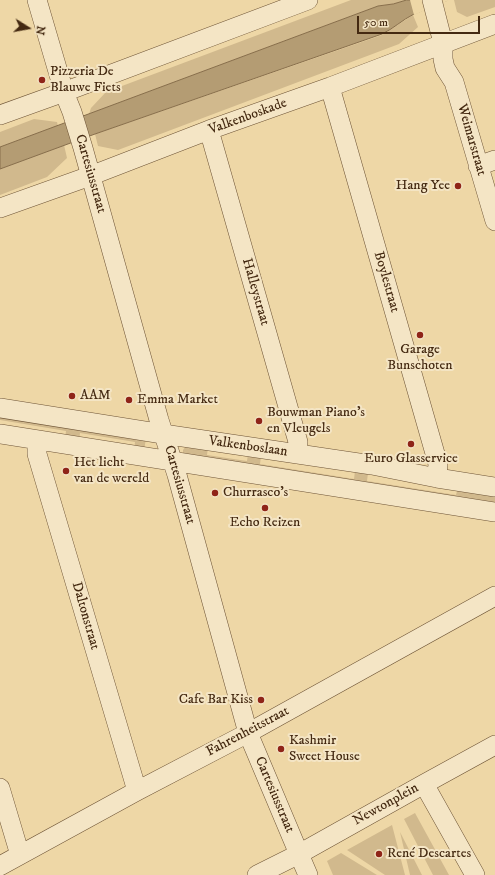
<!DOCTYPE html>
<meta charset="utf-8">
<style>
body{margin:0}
#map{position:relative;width:495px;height:875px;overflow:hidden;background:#eed7a6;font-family:"IM FELL DW Pica",serif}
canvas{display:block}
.north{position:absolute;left:8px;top:8px;width:40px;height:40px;-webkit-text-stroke:3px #f4e5c5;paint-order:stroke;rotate:101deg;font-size:11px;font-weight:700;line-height:16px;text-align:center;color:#442911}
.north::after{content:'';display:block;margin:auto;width:14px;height:18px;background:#442911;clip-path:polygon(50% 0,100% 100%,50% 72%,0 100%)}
.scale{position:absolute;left:357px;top:16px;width:123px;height:18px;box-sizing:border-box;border:2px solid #442911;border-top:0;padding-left:5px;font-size:12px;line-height:14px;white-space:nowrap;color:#442911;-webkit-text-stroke:3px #f4e5c5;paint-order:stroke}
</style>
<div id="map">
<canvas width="495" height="875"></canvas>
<div class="north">N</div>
<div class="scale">50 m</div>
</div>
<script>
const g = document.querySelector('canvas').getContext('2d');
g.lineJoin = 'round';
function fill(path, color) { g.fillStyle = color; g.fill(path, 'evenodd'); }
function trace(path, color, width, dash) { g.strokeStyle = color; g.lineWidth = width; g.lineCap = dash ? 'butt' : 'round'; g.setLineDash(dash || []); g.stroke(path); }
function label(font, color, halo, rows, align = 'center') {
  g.font = font + ' "IM FELL DW Pica",serif'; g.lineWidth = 4; g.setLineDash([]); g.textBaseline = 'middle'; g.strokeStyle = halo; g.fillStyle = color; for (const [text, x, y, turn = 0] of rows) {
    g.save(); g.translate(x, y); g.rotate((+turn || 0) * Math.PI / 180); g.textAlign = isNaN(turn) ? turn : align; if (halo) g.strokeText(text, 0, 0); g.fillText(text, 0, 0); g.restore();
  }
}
const green = new Path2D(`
 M351,0h56l-14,4 -15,2 -289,108 2,-6 15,-16z
 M454,0h41v7l-28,10 -10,-5z
 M413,15l5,12 -19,17 -281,106 -20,-4 -3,-12 287,-99z
 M34,119l23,3 1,4 -58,21v-15z
 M64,145l3,13 -20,19 -47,18v-26z
 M0,415l146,23 -2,13 -10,-2 1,-7 -55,-9 -1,8 -14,-2 1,-8 -66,-11z
 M186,446l22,1 -1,8 40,6 1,-7 13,2 -1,8 94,15 1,-8 13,2 -1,8 89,14 2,-8 37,6v13l-312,-52v-4z
 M415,813l34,62h-16l-29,-56z
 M392,825l13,50h-20l-38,-25z
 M400,832l22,43h-12z
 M341,853l36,22h-44l-6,-14z`);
const water = new Path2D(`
 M407,0h41c-11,5 -23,9 -34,14 -12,6 -21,15 -32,20l-287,100 -95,35v-22l378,-141 15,-2z`);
const pier = new Path2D(`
 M410,0h40l-36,15z`);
const minor = new Path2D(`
 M37,0l27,92 8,20 11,36 76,272 18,55 71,258 51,121 -42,21
 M432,0l11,43v16l2,9 9,14 41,139
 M330,87l108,377 -1,14
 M0,115l64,-23 244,-92
 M209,130l89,312 -1,12
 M478,166l17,-6
 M0,208l90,-32 119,-46 121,-43 165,-63
 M0,408l163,26 209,31 65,13 58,9
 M0,434l495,78
 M37,440v14l100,337
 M424,784l51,91
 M0,788l20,67
 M0,866l137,-75 111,-58 247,-137
 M308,875l-9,-21 125,-70 71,-39`);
const markers = [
 [42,80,4,"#8f2418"],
 [458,186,4,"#8f2418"],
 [420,335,4,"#8f2418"],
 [72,396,4,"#8f2418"],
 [129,400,4,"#8f2418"],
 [259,421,4,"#8f2418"],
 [411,444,4,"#8f2418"],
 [66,471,4,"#8f2418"],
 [215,493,4,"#8f2418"],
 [265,508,4,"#8f2418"],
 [261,700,4,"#8f2418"],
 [281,749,4,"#8f2418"],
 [379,854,4,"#8f2418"]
];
const poiNames = [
 ["Pizzeria De",50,72],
 ["Blauwe Fiets",50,88],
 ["Hang Yee",450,186,"right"],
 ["Garage",420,350,"center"],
 ["Bunschoten",420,366,"center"],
 ["AAM",80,396],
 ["Emma Market",137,400],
 ["Bouwman Piano's",267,413],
 ["en Vleugels",267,429],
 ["Euro Glasservice",411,459,"center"],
 ["Het licht",74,463],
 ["van de wereld",74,479],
 ["Churrasco's",223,493],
 ["Echo Reizen",265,523,"center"],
 ["Cafe Bar Kiss",253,700,"right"],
 ["Kashmir",289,741],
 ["Sweet House",289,757],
 ["René Descartes",387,854]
];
const streetNames = [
 ["Valkenboskade",248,117,-20],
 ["Weimarstraat",471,140,74],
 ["Cartesiusstraat",90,174,74],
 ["Boylestraat",386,282,74],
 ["Halleystraat",255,292,74],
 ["Valkenboslaan",248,447,8],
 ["Cartesiusstraat",179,485,74],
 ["Daltonstraat",85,616,74],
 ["Fahrenheitstraat",248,732,-28],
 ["Cartesiusstraat",274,795,67],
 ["Newtonplein",386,805,-29]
];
fill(green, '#d1b98d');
fill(water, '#b49c73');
trace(water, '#876e4c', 1);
fill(pier, '#eed7a6');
trace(minor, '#6e5436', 20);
trace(minor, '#f4e5c5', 19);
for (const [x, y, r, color] of markers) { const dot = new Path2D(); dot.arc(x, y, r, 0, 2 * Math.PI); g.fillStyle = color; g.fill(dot); trace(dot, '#f4e5c5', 1.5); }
label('14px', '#442911', '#f4e5c5', poiNames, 'left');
label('14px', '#442911', '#f4e5c5', streetNames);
</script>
